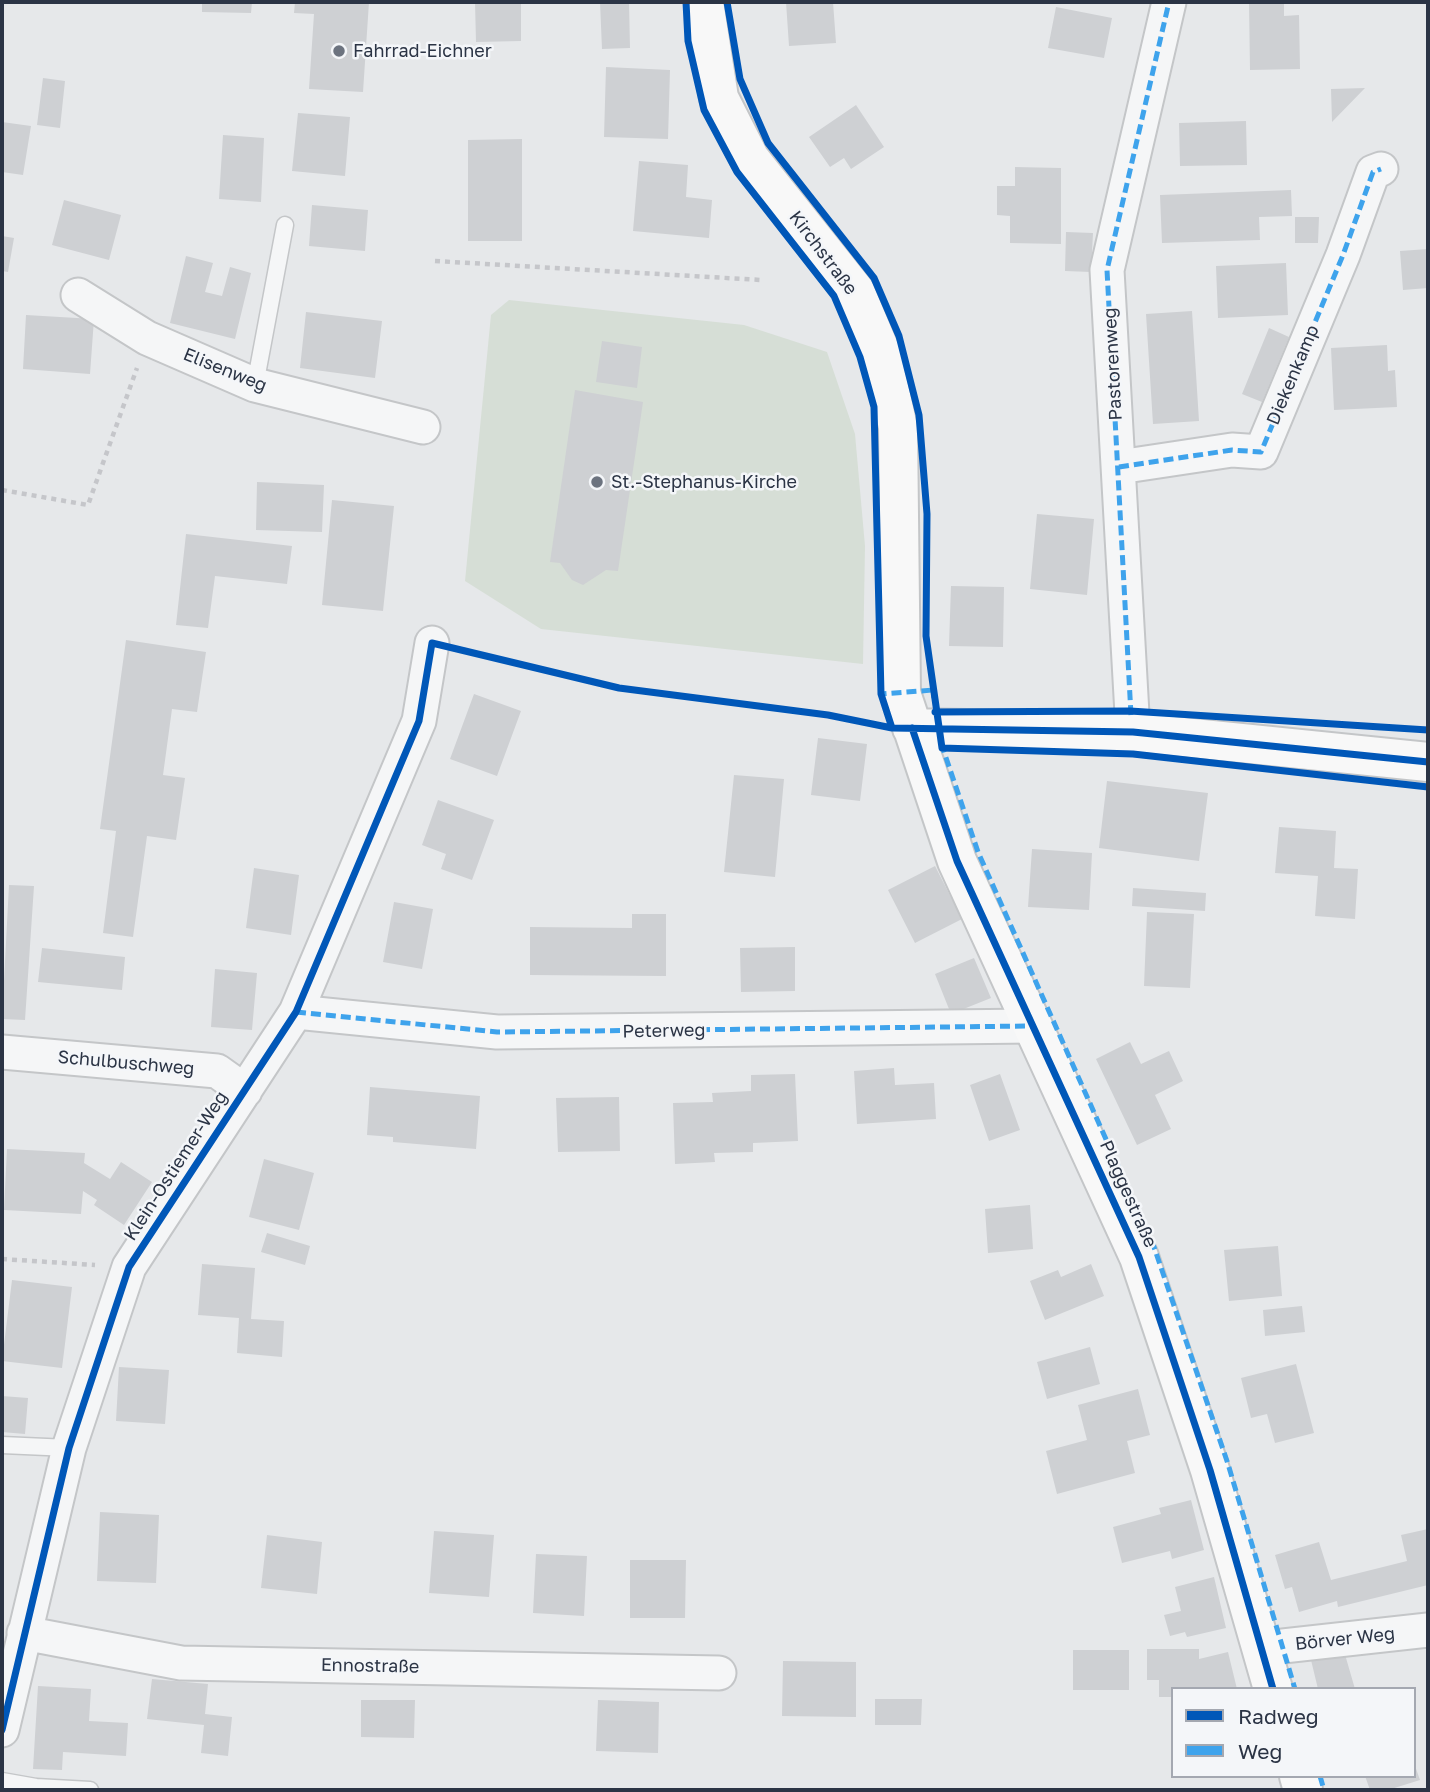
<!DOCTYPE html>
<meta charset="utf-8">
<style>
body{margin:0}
#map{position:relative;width:1430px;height:1792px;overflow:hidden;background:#e6e8ea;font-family:"Golos Text",sans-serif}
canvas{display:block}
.frame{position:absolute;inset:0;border:4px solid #2b3445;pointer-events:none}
.legend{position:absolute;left:1171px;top:1687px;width:245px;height:91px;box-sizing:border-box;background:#f4f6f9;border:2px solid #a4a8b1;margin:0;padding:9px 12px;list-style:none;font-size:21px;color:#2b3445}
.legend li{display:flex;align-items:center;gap:14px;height:35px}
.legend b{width:35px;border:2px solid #a4a8b1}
</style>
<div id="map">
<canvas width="1430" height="1792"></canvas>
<div class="frame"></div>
<ul class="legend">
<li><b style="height:9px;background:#0057b8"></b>Radweg</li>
<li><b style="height:9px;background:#3ea3ec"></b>Weg</li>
</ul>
</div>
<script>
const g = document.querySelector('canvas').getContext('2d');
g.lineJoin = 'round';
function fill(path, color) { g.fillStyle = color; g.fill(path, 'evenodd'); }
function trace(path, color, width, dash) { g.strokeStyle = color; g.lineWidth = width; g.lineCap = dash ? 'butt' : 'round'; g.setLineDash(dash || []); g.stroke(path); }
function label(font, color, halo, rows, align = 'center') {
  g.font = font + ' "Golos Text",sans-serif'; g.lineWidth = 5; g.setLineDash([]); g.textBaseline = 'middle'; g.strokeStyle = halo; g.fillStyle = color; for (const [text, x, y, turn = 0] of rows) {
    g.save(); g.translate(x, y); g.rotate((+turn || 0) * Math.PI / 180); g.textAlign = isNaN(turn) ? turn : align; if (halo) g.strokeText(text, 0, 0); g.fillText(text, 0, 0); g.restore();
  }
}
const green = new Path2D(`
 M509,300l235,25 83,27 28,82 10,112 -2,118 -322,-35 -76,-48 26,-266z`);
const building = new Path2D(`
 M202,2h50l-1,11 -49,-1z
 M295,2h74l-6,90 -54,-3 5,-75 -20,-1z
 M475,2h46v39l-45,1z
 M600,2h29l1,46 -28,1z
 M786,2h47l3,41 -47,3z
 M1249,2h35v14l15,-1 1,54 -50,1z
 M1056,7l56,11 -8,40 -56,-10z
 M606,67l64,3 -2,69 -64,-2z
 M43,78l22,3 -5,47 -23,-3z
 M1365,88l-33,34 -1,-33z
 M856,105l28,42 -33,22 -7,-11 -14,9 -21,-30z
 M298,113l52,4 -5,59 -53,-5z
 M1246,121l1,44 -67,1 -1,-43z
 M2,122l29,4 -8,49 -21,-3z
 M223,135l41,3 -3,64 -42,-3z
 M522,139v102h-54v-101z
 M639,161l49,4 -2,32 26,3 -3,38 -76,-7z
 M1015,167l46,1v76l-51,-1v-27l-13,-1v-29h18z
 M1291,190l1,26 -33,1 1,23 -98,3 -2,-48z
 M64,200l57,15 -12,45 -57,-15z
 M312,205l56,5 -3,41 -56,-5z
 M1295,217h24l-1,26h-23z
 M1066,232l27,1 -2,39 -26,-1z
 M2,236l12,2 -6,34 -6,-1z
 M1428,249v39l-25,2 -3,-39z
 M186,256l27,7 -8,29 17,4 8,-29 21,6 -16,66 -65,-16z
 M1286,263l2,52 -70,3 -2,-52z
 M1192,311l7,110 -46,3 -7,-110z
 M306,312l76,9 -7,57 -75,-10z
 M26,315l68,4 -4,55 -67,-5z
 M1269,328l20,9 -27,65 -20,-8z
 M602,341l40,6 -5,41 -41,-6z
 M1387,345l1,26 7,-1 2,37 -63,3 -3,-62z
 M575,390l68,12 -25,169 -12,-1 -23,15 -11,-5 -12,-17 -10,-1z
 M257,482l67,3 -2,47 -66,-2z
 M332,500l62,6 -11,105 -61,-6z
 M1037,514l57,5 -7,76 -57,-6z
 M186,534l106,12 -5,38 -72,-8 -7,52 -32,-3z
 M951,586l53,1 -1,60 -54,-1z
 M126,640l80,12 -9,60 -25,-3 -9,66 22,3 -9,62 -29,-4 -14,101 -30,-4 13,-102 -16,-2z
 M474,694l47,17 -24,65 -47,-17z
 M818,738l49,6 -7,57 -49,-6z
 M734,775l50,4 -9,98 -51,-5z
 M1107,781l101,12 -9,68 -100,-13z
 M438,800l56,20 -22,60 -31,-11 5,-15 -24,-9z
 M1279,827l57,4 -2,37 24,1 -3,50 -40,-3 3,-40 -43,-3z
 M1032,849l60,4 -3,57 -61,-3z
 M935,866l27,53 -47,24 -27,-53z
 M254,868l45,7 -8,60 -45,-7z
 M9,885l25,1 -9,134 -23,-1z
 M1133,888l73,5 -1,18 -73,-5z
 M394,902l39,7 -11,60 -39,-7z
 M1147,912l47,2 -4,74 -46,-2z
 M632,914h34v62l-136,-1v-48l102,1z
 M795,947v44l-54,1 -1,-44z
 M42,948l83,9 -3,33 -84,-8z
 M974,958l17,40 -40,16 -16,-40z
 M215,969l42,4 -5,57 -41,-3z
 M1130,1042l11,22 28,-13 14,30 -28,14 16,34 -34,16 -41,-86z
 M894,1068l1,17 39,-2 2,36 -79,5 -3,-53z
 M795,1074l3,67 -45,2v9l-39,1 1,9 -40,2 -2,-61 40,-1 -1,-9 39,-2v-16z
 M1000,1074l20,56 -31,11 -19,-56z
 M370,1087l110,9 -4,53 -83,-7v-5l-26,-2z
 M619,1097l1,54 -62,1 -2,-54z
 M7,1149l78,4 -1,10 26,16 11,-17 31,20 -28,43 -30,-20 3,-5 -14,-9 -2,23 -77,-4z
 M264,1159l50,14 -15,57 -50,-13z
 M1030,1205l3,44 -45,4 -3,-44z
 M267,1233l43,13 -5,19 -44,-13z
 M1278,1246l4,50 -53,5 -5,-51z
 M202,1264l53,4 -4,51 33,2 -2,36 -45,-4 2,-35 -41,-3z
 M1091,1264l13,32 -59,24 -15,-39 28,-11 3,7z
 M12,1280l60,7 -10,81 -60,-7z
 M1302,1306l3,26 -40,4 -2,-26z
 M1090,1347l10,37 -53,15 -10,-37z
 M1296,1364l18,69 -39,10 -8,-29 -16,4 -10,-40z
 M119,1367l50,3 -4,54 -49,-3z
 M1138,1389l12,46 -23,6 8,32 -78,21 -11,-43 41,-11 -9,-35z
 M2,1396l26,2 -3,36 -23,-2z
 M1191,1500l13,50 -32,9 -2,-8 -48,12 -9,-36 48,-13 -2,-6z
 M100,1512l59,3 -3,68 -59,-2z
 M1428,1529v56l-90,22 -1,-6 -38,11 -7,-25 -7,2 -10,-34 44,-13 12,38 76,-19 -6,-26z
 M434,1531l60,4 -5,62 -60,-4z
 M267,1535l55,7 -5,52 -56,-6z
 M536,1554l51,2 -3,60 -51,-3z
 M630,1560h56l-1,58h-55z
 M1214,1577l12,51 -39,9 -2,-5 -15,4 -6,-21 17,-4 -6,-24z
 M1147,1649h52v10l29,-7 9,37h-64v8h-14v-17h-12z
 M1073,1650h56v40h-56z
 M1344,1651l11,38h-37l-7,-29z
 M783,1661l73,1v55l-74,-1z
 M152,1679l56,5 -3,30 27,3 -4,39 -27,-3 3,-28 -57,-6z
 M38,1686l53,3 -2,32 39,2 -2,33 -63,-4 -1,18 -29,-1z
 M875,1699h47l-1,26h-46z
 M361,1700h54l-1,38 -53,-1z
 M598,1700l61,2 -1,51 -62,-2z
 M1414,1763l6,17 -32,10h-18l-5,-14h49z`);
const path = new Path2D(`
 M435,261l326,19
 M2,490l86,15 49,-137
 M2,1259l93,6`);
const lane = new Path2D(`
 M255,385l30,-160
 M2,1445l67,3
 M2,1781l34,6 54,3`);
const street = new Path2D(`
 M78,295l69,43 108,47 168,42
 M1119,467l113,-17 29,2 82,-197 30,-83 8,-3
 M1133,732l-26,-462 62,-268
 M296,1012l201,20 536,-6
 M2,1052l215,19 28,20
 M24,1633l157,30 538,10
 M1262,1651l21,-5 145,-16
 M2,1730l67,-282 60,-181 167,-255 123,-291 13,-78`);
const secondary = new Path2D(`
 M704,2l15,96 31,61 105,132 27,64 16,72 3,266 56,168 182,396 71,213 63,219
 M912,728l221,4 295,30
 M1299,1776l4,14`);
const quiet = new Path2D(`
 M1119,467l113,-17 29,2 82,-197 30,-83 8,-3
 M883,698l-2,-4 52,-4 1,8
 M1131,715l-24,-445 62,-268
 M941,743l37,109 176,395 74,217 67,225
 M296,1012l201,20 536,-6
 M1320,1776l4,14`);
const cycleway = new Path2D(`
 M686,2l2,39 16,69 33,62 97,124 26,61 14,50 7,287 11,34
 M727,2l13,77 28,64 106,135 25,58 20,79 8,99 -1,122 16,112 191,6 295,33
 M935,712l195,-1 298,19
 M912,728l45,133 182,396 71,213 63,219
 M2,1730l67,-282 60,-181 167,-255 123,-291 13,-78 187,45 209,27 64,13 241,4 295,30`);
const markers = [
 [339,51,7,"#6c737f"],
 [597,482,7,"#6c737f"]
];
const poiNames = [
 ["Fahrrad-Eichner",353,51],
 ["St.-Stephanus-Kirche",611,482]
];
const streetNames = [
 ["Kirchstraße",823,253,53],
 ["Pastorenweg",1113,364,-93],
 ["Elisenweg",225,370,22],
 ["Diekenkamp",1293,375,-67],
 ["Peterweg",664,1031,-1],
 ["Schulbuschweg",126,1063,5],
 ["Klein-Ostiemer-Weg",176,1166,-57],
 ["Plaggestraße",1128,1194,66],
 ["Börver Weg",1345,1639,-6],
 ["Ennostraße",370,1666,1]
];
fill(green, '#d6ded6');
fill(building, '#ced0d3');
trace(lane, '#c4c6c8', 19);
trace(street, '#c4c6c8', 37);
trace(secondary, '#c4c6c8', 42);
trace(path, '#c5c6ca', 4.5, [5, 5]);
trace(lane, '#f5f6f7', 16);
trace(street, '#f5f6f7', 33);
trace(secondary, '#f8f8f8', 38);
trace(quiet, '#3ea3ec', 5, [10, 5]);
trace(cycleway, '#0057b8', 7);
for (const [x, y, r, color] of markers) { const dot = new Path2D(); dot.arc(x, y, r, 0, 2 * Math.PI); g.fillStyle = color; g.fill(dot); trace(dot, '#f4f6f9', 2.5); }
label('18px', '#2b3445', '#f4f6f9', poiNames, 'left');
label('18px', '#2b3445', '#f4f6f9', streetNames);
</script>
